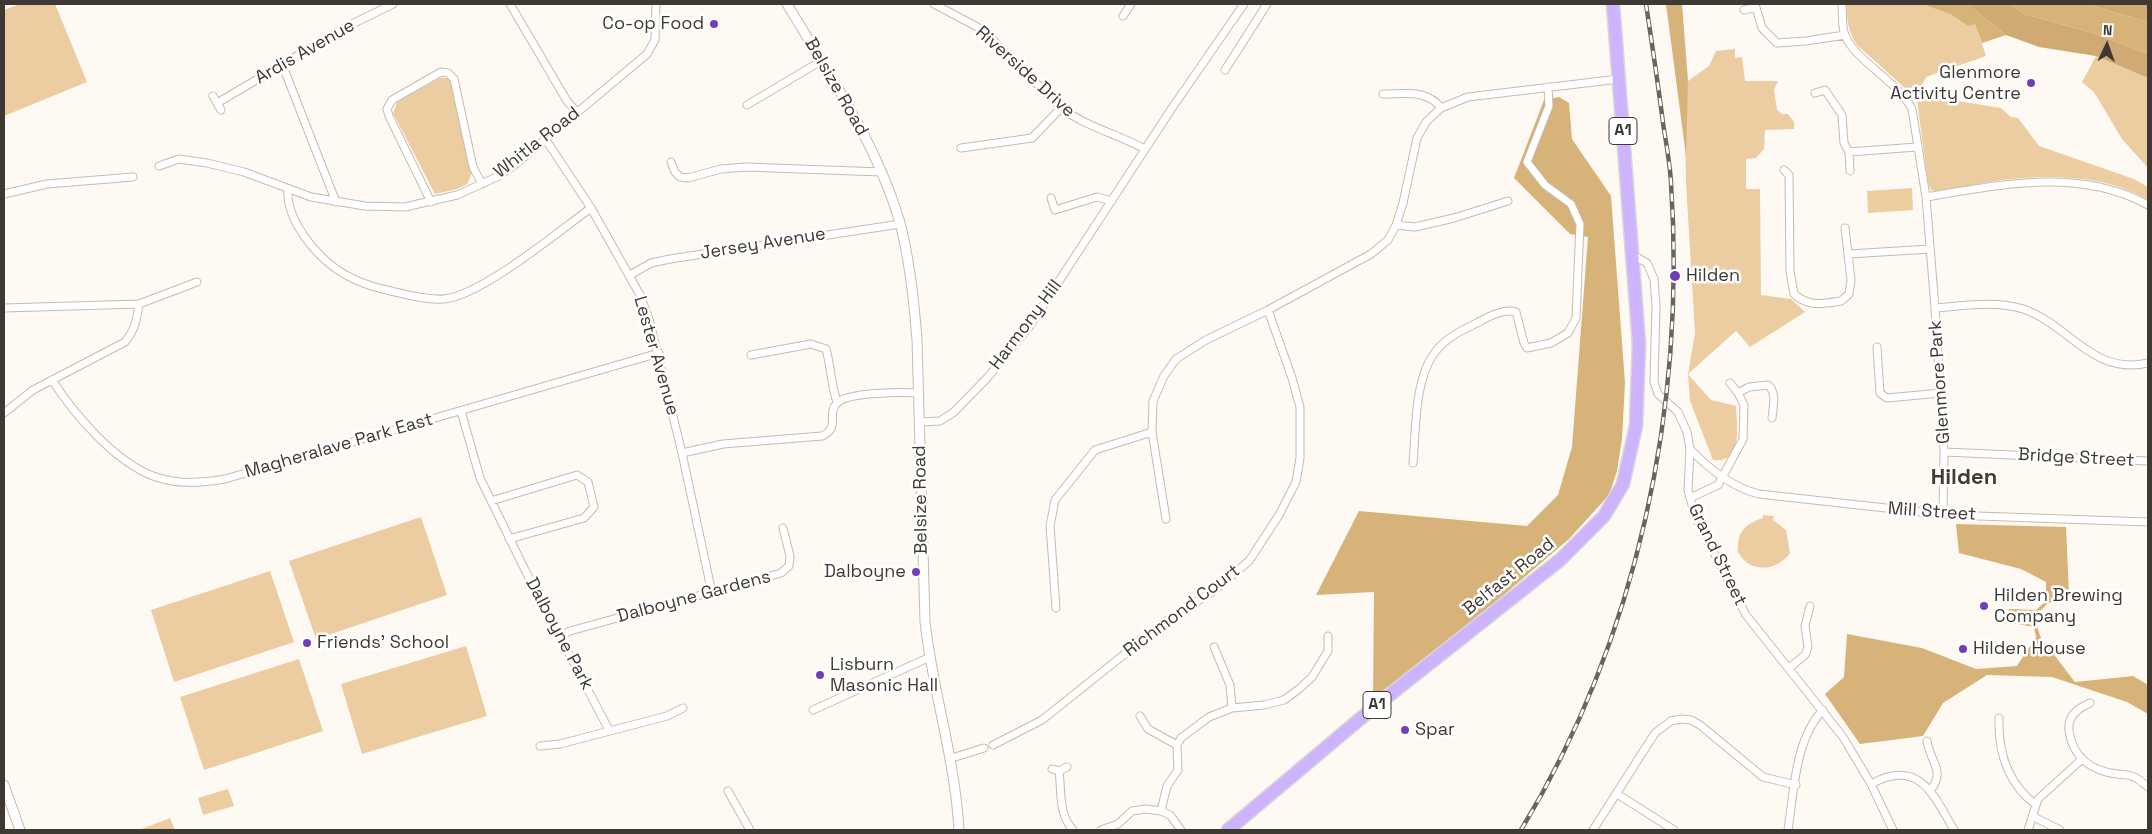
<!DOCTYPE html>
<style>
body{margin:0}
#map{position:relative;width:2152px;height:834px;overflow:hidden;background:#fef9f2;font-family:"Space Grotesk",sans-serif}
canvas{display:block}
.frame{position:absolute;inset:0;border:5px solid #3e3a33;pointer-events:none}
.north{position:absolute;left:2082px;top:20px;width:50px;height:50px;-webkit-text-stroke:4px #fff;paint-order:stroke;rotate:3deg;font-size:14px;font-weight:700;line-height:20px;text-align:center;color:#3e3a33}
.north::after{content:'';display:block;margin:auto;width:18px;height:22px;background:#3e3a33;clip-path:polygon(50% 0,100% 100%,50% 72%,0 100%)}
</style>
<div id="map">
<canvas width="2152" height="834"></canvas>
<div class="frame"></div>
<div class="north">N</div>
</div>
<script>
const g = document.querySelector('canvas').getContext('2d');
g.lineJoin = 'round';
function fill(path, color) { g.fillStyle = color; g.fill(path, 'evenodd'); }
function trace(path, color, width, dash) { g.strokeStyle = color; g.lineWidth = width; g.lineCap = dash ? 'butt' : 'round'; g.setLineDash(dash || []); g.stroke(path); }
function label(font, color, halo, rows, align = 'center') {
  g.font = font + ' "Space Grotesk",sans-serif'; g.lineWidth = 5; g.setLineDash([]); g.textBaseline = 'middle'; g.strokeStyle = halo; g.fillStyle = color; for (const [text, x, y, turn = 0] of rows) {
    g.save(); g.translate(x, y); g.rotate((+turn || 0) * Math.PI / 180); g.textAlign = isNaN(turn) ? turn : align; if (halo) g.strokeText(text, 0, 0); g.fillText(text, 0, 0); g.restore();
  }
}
const green = new Path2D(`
 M20,4h35l32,78 -83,34v-106z
 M1846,4h79l2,2 23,8 18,12 7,-3 11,33 -60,21 -4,8 -16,4 -49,-44c-9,-13 -10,-26 -11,-41z
 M1735,49v9l7,-1 3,24h33l-4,9 3,20 5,4h6l6,8v7l-29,1 -1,19 -8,9 -10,1v30h14l1,106 30,4 14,13 -55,35 -14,-16 -48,43 23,26 25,6c1,20 7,58 -23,54l-23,-59 -2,-27 7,-41 -9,-151 -1,-55 3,-46 21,-15 7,-15z
 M2096,56l52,22v90l-26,-29 -28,-47 -12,-10z
 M440,78h9l3,5 21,88 -6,13 -10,5 -22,5 -42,-81 4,-11z
 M1947,87l5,13 49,8 10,9 7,1 21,28 95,33 14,8v13c-47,-28 -112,-26 -165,-17 -15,2 -37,13 -52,7l-3,-7 -11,-83 4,-4z
 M1912,188l1,22 -45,3 -1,-22z
 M1763,515l11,1 -1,4 13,10 4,23c-14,20 -43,20 -53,-3l1,-1c-1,-18 9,-26 25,-31z
 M421,517l26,78 -131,44 -27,-78z
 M270,571l24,71 -120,40 -23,-72z
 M466,646l21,70 -125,38 -21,-70z
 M299,659l24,72 -119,39 -24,-73z
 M228,789l6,17 -31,9 -5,-17z
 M170,818l5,12h-36z`);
const forest = new Path2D(`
 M1666,4h16l6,77 -2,75z
 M1925,4h42l39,31 -24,8 -7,-19 -7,2 -18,-12 -23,-8z
 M2010,4h76l62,18v32l-55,-21 -69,-19z
 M1559,97l10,6 3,36 39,57 14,187 -3,56 -5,32 -8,24 -40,44 -97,83 -99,78 1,-108 -58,3 43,-84 168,15 31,-31 14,-48 16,-210 -18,-3 -56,-56 30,-78z
 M1956,524l110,3 3,68 -22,9 -13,14 7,20 34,44 58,-6 15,9v29l-21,-12 -75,-25 -65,-2 -44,28 -20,33 -63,8 -35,-50 19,-17 3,-43 75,14 54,21 41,-3 19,-29 -2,-10 -28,-5 3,-13 27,1 10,-9v-19l-25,-13 -62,-16z`);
const water = new Path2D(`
 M1967,4h43l14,10 69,19 55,21v24l-52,-22 -57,-9 -33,-12z
 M2086,4h62v18z`);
const minor = new Path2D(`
 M510,4l57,97 10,11
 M934,4l49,26 78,78c26,19 56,26 84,41
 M1755,4l7,24 15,15 29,-2 39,-6
 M1842,4c1,9 -1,22 3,31 9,25 53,46 67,74l14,88 9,111 9,144 -1,62
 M1744,10l12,-3
 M1123,16l8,-12
 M282,64l54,138
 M1225,70l42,-66
 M1815,93l10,-3 17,25 2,28 5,9 68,-5
 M1383,94c21,0 44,-5 58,14
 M213,96l8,14
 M217,103l131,-77 45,-22
 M747,105l74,-44
 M546,140l45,68 49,87 9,24 33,134 30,140
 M961,148l71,-10 29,-30
 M1849,152l1,19
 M671,162l4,10 5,5 8,1 33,-9 25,-2 135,5
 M159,166l20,-7 28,4 37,9 67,25 54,9 40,1 52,-12 42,-19 18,-13 130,-109 8,-14 1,-36
 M1784,170l5,5 1,96 4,23c15,13 28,10 47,7l8,-7 2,-14 -6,-52
 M288,190c-2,25 19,53 36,69 19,18 42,27 67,32 17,4 36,9 53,8 37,-3 115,-68 147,-91
 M4,194l43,-10 86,-7
 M1926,197c74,-12 153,-30 222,8
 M1051,198l4,12 42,-13 15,4
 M431,202l-42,-86 -2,-7 5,-9 49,-28 7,1 6,6 19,88 9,17
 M1396,225l19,2 39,-9 54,-17
 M1849,254l81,-5
 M1632,258h6l9,5 7,16 2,27 -2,76 4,12 20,18 9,20 3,17 -2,41 7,26 51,99 97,122 28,47 22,46
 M630,275l21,-12 19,-4 230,-35
 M4,308l135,-4 58,-22
 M1935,308c28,-2 60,-8 88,1 46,15 69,67 125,54
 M1877,347l3,46 7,5 54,-5
 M751,355l60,-11 15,5c5,18 5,36 11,53
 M52,380c22,34 62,81 101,96 24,9 48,7 72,3l434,-126
 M1738,393l11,-6 19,-2c9,7 5,22 4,33
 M461,411l19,67 46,94 83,158
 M4,413l29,-23 92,-48c10,-12 12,-23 14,-38
 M919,422l21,-1 14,-9 34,-35 41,-50 143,-219 72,-104
 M1690,449c19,20 41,38 69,45l190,21 199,7
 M1944,452l204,9
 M682,453l41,-9 99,-8c19,-8 4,-22 15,-33 10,-11 66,-11 82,-10
 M1413,463c3,-33 1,-85 23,-112 10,-13 26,-21 41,-28 11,-6 27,-15 39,-11l8,31 3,5 24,-5 17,-10 8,-15 4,-94 -9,-20 -26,-19 -18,-23 22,-56 -1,-19
 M1690,498l28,-13 25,-46 1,-34 -6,-12 -8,-10
 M491,501l86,-26 11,7 6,25 -10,11 -75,21
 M1166,519l-14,-87 1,-31 11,-25 12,-17 30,-19 62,-30 103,-56 17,-14 8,-15 7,-22 14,-65 9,-16 15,-14 27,-11 151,-18
 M1056,608l-6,-82 5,-26 40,-50 57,-18
 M560,637l10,-6 211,-58 8,-7 1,-10 -7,-28
 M1214,647l16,38 2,23
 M1789,668l16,-13 3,-8 -3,-21 5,-20
 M2090,703c-12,5 -23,13 -21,28 4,27 23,40 48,43 6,1 13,0 19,4 4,2 8,6 12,9
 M813,710l117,-53
 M1140,716l8,13 29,16
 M1999,718c-1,34 9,66 37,87
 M1927,741c4,24 19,29 3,50
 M993,745l49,-25 124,-99 46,-29 37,-31 30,-46 17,-33 4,-24v-51l-8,-29 -24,-68
 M540,746l20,-2 107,-28 16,-8
 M952,758l32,-10
 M1052,769l7,2 8,-4
 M1059,771c3,23 -1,42 14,59
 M1871,784c48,-26 62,10 83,46
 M728,791l22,39
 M1617,794l57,36
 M1161,811l6,-25 11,-16 -1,-25 4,-7 28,-21 23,-9 32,-3 20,-5 15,-11 13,-12 16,-26v-15
 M2032,816l28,14
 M1101,830l17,-6 14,-13 14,-2 15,2 9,4 11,15
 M1593,830l62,-97 16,-12 10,-2 10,1 9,5 63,52 33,8
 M1788,830c6,-39 7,-91 35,-120
 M2028,830l10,-31 43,-39`);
const tertiary = new Path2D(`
 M787,4c42,70 90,140 113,219 10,38 14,77 17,117l8,282c8,71 30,136 34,208
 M4,785l16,45`);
const trunk = new Path2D(`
 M1228,830l145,-122 187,-148 44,-44 19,-32 13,-58 3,-82 -26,-340`);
const rail = new Path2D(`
 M1521,830c117,-193 165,-423 150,-647 -1,-20 -5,-40 -8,-60 -5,-40 -11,-79 -17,-119`);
const markers = [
 [714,24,5,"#723eb5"],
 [2031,83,5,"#723eb5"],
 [1675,276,6,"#723eb5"],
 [916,572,5,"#723eb5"],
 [1984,606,5,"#723eb5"],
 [307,643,5,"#723eb5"],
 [1963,649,5,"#723eb5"],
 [820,675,5,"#723eb5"],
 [1405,730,5,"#723eb5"]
];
const shields = [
 [1623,131,28],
 [1377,705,28]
];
const shieldNames = [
 ["A1",1623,131],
 ["A1",1377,705]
];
const poiNames = [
 ["Co-op Food",704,24,"right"],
 ["Glenmore",2021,73,"right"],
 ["Activity Centre",2021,94,"right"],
 ["Hilden",1686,276],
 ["Dalboyne",906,572,"right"],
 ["Hilden Brewing",1994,596],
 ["Company",1994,617],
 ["Friends' School",317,643],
 ["Hilden House",1973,649],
 ["Lisburn",830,665],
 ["Masonic Hall",830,686],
 ["Spar",1415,730]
];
const streetNames = [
 ["Ardis Avenue",305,52,-30],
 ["Riverside Drive",1025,72,42],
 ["Belsize Road",836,87,60],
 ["Whitla Road",537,143,-38],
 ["Jersey Avenue",763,244,-9],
 ["Harmony Hill",1026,325,-53],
 ["Lester Avenue",656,356,74],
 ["Glenmore Park",1940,382,-94],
 ["Magheralave Park East",339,446,-16],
 ["Bridge Street",2076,458,3],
 ["Belsize Road",921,500,-91],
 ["Mill Street",1932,512,4],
 ["Grand Street",1717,555,64],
 ["Belfast Road",1509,577,-39],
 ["Dalboyne Gardens",694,597,-15],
 ["Richmond Court",1182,611,-37],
 ["Dalboyne Park",559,634,62]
];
const districtNames = [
 ["Hilden",1964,478]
];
fill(green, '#ebcda1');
fill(forest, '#d7b279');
fill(water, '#d0aa72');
trace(minor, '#c7bcab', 9);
trace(tertiary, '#c7bcab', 11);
trace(trunk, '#d8d8d6', 15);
trace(minor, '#fff', 7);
trace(tertiary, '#fff', 9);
trace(trunk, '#ceb4fe', 12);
trace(rail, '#69655e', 4.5);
trace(rail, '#fff', 2.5, [8]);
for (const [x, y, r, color] of markers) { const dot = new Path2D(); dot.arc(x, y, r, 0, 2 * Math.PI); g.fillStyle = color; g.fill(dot); trace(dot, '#fff', 2); }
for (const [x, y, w] of shields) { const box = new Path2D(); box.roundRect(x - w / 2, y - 13.5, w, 27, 4); g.fillStyle = '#fff'; g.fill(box); trace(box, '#3e3a33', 1); }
label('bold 16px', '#3e3a33', null, shieldNames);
label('18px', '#3e3a33', '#fff', poiNames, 'left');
label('18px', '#3e3a33', '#fff', streetNames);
label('bold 22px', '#463c2e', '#fff', districtNames);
</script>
